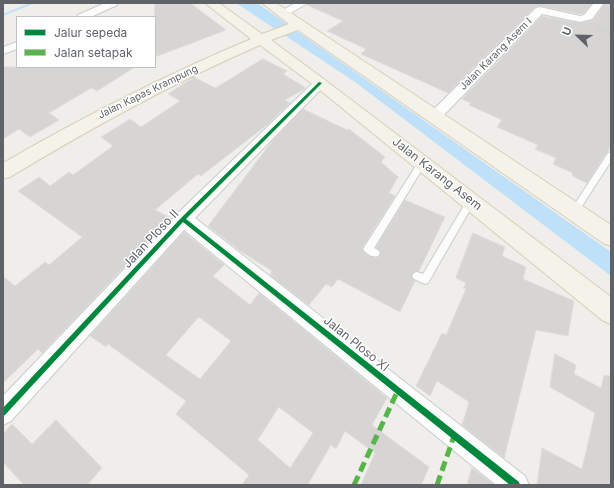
<!DOCTYPE html>
<style>
body{margin:0}
#map{position:relative;width:614px;height:488px;overflow:hidden;background:#efeeea;font-family:Inter,sans-serif}
canvas{display:block}
.frame{position:absolute;inset:0;border:4px solid #5f6368;pointer-events:none}
.legend{position:absolute;left:16px;top:16px;width:140px;height:52px;box-sizing:border-box;background:#fff;border:1px solid #bfc1c3;margin:0;padding:5px 7px;list-style:none;font-size:12px;color:#5f6368}
.legend li{display:flex;align-items:center;gap:8px;height:20px}
.legend b{width:20px;border:1px solid #bfc1c3}
.north{position:absolute;left:558px;top:16px;width:40px;height:40px;-webkit-text-stroke:3px #fff;paint-order:stroke;rotate:293deg;font-size:11px;font-weight:700;line-height:16px;text-align:center;color:#5f6368}
.north::after{content:'';display:block;margin:auto;width:14px;height:18px;background:#5f6368;clip-path:polygon(50% 0,100% 100%,50% 72%,0 100%)}
</style>
<div id="map">
<canvas width="614" height="488"></canvas>
<div class="frame"></div>
<ul class="legend">
<li><b style="height:5px;background:#00873e"></b>Jalur sepeda</li>
<li><b style="height:5px;background:#58b549"></b>Jalan setapak</li>
</ul>
<div class="north">U</div>
</div>
<script>
const g = document.querySelector('canvas').getContext('2d');
g.lineJoin = 'round';
function fill(path, color) { g.fillStyle = color; g.fill(path, 'evenodd'); }
function trace(path, color, width, dash) { g.strokeStyle = color; g.lineWidth = width; g.lineCap = dash ? 'butt' : 'round'; g.setLineDash(dash || []); g.stroke(path); }
function label(font, color, halo, rows, align = 'center') {
  g.font = font + ' Inter,sans-serif'; g.lineWidth = 3; g.setLineDash([]); g.textBaseline = 'middle'; g.strokeStyle = halo; g.fillStyle = color; for (const [text, x, y, turn = 0] of rows) {
    g.save(); g.translate(x, y); g.rotate((+turn || 0) * Math.PI / 180); g.textAlign = isNaN(turn) ? turn : align; if (halo) g.strokeText(text, 0, 0); g.fillText(text, 0, 0); g.restore();
  }
}
const water = new Path2D(`
 M236,3h21l354,249v24l-256,-194z`);
const stream = new Path2D(`
 M30,3h5l-32,13v-2z`);
const building = new Path2D(`
 M155,3h35l36,27 -71,27z
 M309,3h283l-9,11h-3l-40,-8 -5,1 -87,86 -87,-39 5,-5 -39,-18 16,-10 -36,-16z
 M605,3h6v143l-24,37 -15,-7 1,-3 -20,-9 3,-6 -21,-9 3,-4 -41,-18 5,-7 -33,-15 2,-2 -9,-4 80,-83 38,7 13,-3z
 M263,59l24,12 -4,3 23,14 -21,12 5,3 -22,21 -67,52 -3,-2 -43,36 16,8 -129,135 -4,-4 -35,34v-107l12,10 30,-24 4,3 33,-28 -64,-46 21,-14 11,9 19,-14 4,3 40,-29 -12,-9 29,-18 11,8 39,-26 -12,-7 23,-15 3,-2 21,11z
 M3,67h132l-38,24 -6,-3 -42,25 10,7 -29,17 -11,-8 -16,10z
 M303,109l44,21 2,-1 36,28 -4,5 17,15 -9,16 6,3 -33,52 5,7 7,3 5,-1 2,-5 -5,-5 29,-47 40,17 -26,54 -5,1 -3,3 4,6 -15,31 -62,-33 -6,8 -6,-3 -17,21 -37,-28 -2,-3 2,-3 -33,-21 -31,-24 65,-86z
 M184,232l40,33 -11,11 37,29 9,-12 128,105 -15,27 57,42 -8,18h-60l14,-32 -30,-22 -9,18 -5,-4 -23,39 1,1h-67l7,-10 -73,-61 10,-13 -78,-57 -2,3 -16,-11zM199,317l32,24 -31,38 -34,-24zM279,407l34,26 -23,35 -32,-28z
 M473,233l32,14 -3,9 24,11 -3,12 51,22 -6,35 -32,-6 -32,128 -42,-33 7,-23 -32,-21 -7,15 -14,-10 26,-53 4,2 20,-46 -3,-1 3,-5 -10,-5z
 M555,354l21,11 -2,9 27,14 3,-13 7,1v109h-74l5,-37 40,21 13,-56 -45,-26z
 M56,420l46,48 -15,17h-63l-21,-23v-28l9,-10 20,20z
 M472,468l22,17h-27z`);
const path = new Path2D(`
 M598,29l13,4`);
const lane = new Path2D(`
 M611,152v9l-34,53h-6l-1,-2 1,-2 37,-57z
 M422,160l4,3 -52,85 4,2 2,3 -2,3c-5,2 -12,-2 -15,-7l2,-3 54,-85z
 M471,198l4,3 -47,82 -3,1 -11,-5 -2,-3 2,-3 3,-1 6,2 45,-75z`);
const street = new Path2D(`
 M105,3h13l-1,2 -26,12h-14l1,-2z
 M295,3h13l-21,12 -4,1 -5,-3z
 M594,3h10l-12,16 -12,3 -38,-8 -103,106 -5,1 -5,-1 -2,-3 2,-3 107,-106 4,-1 40,9 4,-1z
 M17,42v7l-14,5v-7z
 M320,79l4,1 2,3 -2,3 -129,132 330,258 4,9h-33l-312,-255 -173,191 -8,4v-29l174,-182 139,-134z`);
const primary = new Path2D(`
 M205,3h14l43,31 27,-10 -27,-21h14l335,222v21l-8,-3 -305,-213 -27,10 54,40 286,217v27l-9,-4 -287,-234 -55,-41c-87,38 -169,83 -250,132l-7,2v-16c80,-46 162,-88 248,-124z`);
const quiet = new Path2D(`
 M354,485l44,-95
 M437,485l17,-49`);
const cycleway = new Path2D(`
 M319,82l3,1 -136,136 333,263 1,3h-10l-327,-263 -178,193 -2,1v-8l178,-190z`);
const farStreetnames = [
 ["Jalan Karang Asem I",496,54,-45],
 ["Jalan Kapas Krampung",148,92,-26]
];
const streetNames = [
 ["Jalan Karang Asem",437,174,38],
 ["Jalan Ploso II",151,239,-47],
 ["Jalan Ploso XI",356,344,39]
];
fill(water, '#bfe0f9');
fill(stream, '#bfe0f9');
fill(building, '#d6d5d3');
trace(building, '#deddd9', 1);
trace(lane, '#cbcccc', 2);
trace(street, '#cbcccc', 2);
trace(primary, '#d7ceb8', 2);
trace(path, '#cacfcc', 1.5, [2.5, 1]);
fill(lane, '#fdfcfc');
fill(street, '#fdfcfc');
fill(primary, '#f4f2e9');
trace(quiet, '#58b549', 5, [10, 5]);
fill(cycleway, '#00873e');
label('10px', '#5f6368', '#fff', farStreetnames);
label('12px', '#5f6368', '#fff', streetNames);
</script>
